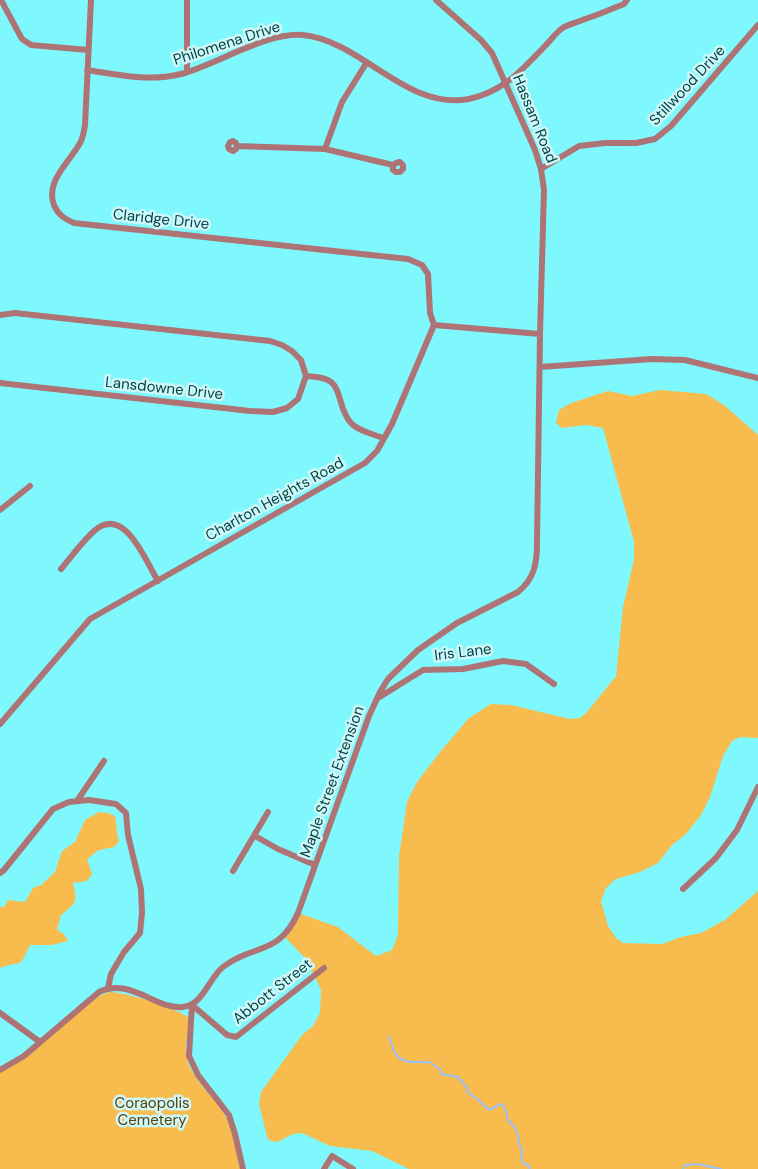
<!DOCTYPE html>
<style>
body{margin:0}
canvas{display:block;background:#7ef8fd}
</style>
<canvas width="758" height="1169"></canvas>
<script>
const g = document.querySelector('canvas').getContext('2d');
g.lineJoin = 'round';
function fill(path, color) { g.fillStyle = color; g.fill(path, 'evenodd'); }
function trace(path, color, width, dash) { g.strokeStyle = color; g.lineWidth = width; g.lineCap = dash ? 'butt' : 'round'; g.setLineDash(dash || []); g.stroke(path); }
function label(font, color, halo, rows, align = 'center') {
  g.font = font + ' "DM Sans",sans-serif'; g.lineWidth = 5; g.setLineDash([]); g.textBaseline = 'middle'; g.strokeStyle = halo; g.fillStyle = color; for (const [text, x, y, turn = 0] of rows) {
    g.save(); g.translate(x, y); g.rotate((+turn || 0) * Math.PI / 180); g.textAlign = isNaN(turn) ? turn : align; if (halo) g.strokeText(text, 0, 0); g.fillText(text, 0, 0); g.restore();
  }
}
const green = new Path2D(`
 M660,390l46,4 18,11 34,30v303l-18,-1 -8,4 -9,15 -13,41 -9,18 -15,19 -14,11 -14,18 -18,9 -24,7 -10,9 -5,13 7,25 8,12 7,5 39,1 19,-7 20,-4 24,-13 33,-29v278h-349l-37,-18 -42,-5 -28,-13 -9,1 -16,8 -9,-2 -9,-36 2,-12 41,-57 11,-9 7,-13 1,-23 -4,-9 -13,-24 -20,-21 14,-23 40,14 38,29 16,-6 6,-15 1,-79 8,-54 10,-20 23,-30 29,-34 22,-14 20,1 59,14 10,-1 7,-6 29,-36 7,-69 11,-47v-18l-31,-114 -17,-3 -24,3 -6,-5 3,-13 12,-7 37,-12 24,5z
 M99,812l9,1 7,3c2,9 1,16 4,25l-5,6 -15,3 -12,9 5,15 -5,7 -14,2c5,20 3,20 -12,32l-4,15 7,4 4,7 -16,4h-22c-12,27 -9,14 -30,23v-61h4l4,-7 17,2 8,-14 8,-3 14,-13 7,-21 13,-9 10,-22z
 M110,992c19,1 62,15 78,25 2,15 -6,30 0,46 8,20 27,35 38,54 8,15 10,35 14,52h-240v-99l99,-74z`);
const stream = new Path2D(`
 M389,1037l5,14 5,7 10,4h20l11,7 1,5 17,3 10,12 -1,3 9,6 13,12 12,-6 4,4 3,12 7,8 4,10 -1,4 4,7 -1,6 2,8 6,3 1,3
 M683,1169l2,-4 12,-1 24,5`);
const minor = new Path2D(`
 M1,0l21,39 9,6 57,5
 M91,0l-6,125c-1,6 -2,13 -5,18 -11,20 -35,38 -26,62 4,10 11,14 20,18l334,36 14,6 6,9 2,39 4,12
 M87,70c32,5 62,12 94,4 37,-10 85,-42 122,-39 59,6 104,76 166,64 34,-7 53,-29 76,-53 6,-6 12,-15 19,-19 6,-3 14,-5 21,-8 13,-4 26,-10 39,-15l3,-4
 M187,72v-72
 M237,146l-1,-3 -3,-2 -3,1 -2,4 1,3 4,2 3,-2 1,-3 88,3 68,16 3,-2 4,-1 3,3v4l-3,3h-4l-3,-2v-5
 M325,149l17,-47 25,-40
 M541,169l38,-23 26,-3h31l19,-4 16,-13 87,-101
 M0,315l15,-2 255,28 12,4 10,6 9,9 5,16 -8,23 -11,9 -14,4 -23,-1 -250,-28
 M540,367l112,-8 33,1 73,18
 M306,376c29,2 29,6 37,33 2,4 4,10 8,14 7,8 22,11 32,15
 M0,510l30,-24
 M61,569c10,-12 21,-27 33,-38 30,-27 51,29 64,50
 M378,698l45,-28 40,-1 40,-8 23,3 28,20
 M0,724l90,-105 275,-156 12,-12 15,-27 42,-99 106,9
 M77,801l27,-40
 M255,836l23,13 37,16
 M233,871l35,-59
 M0,873l4,-3 49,-61 16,-7 20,-2 27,4 10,9 2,22 13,54 1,24 -2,20 -16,19 -13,22 -3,14
 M683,889l33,-31 21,-28 21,-43
 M192,1005l-3,51 9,19 31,40 6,19 8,35
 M192,1005l35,30 9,2 88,-69
 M0,1013l40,29
 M0,1070l24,-14 75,-64c33,-15 56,18 84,15 20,-2 26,-29 40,-40 31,-24 55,-10 75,-54l71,-197 11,-24 8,-13 30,-29 39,-27 61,-31c16,-13 19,-28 19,-48l3,-210 4,-144 -3,-21 -6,-19 -43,-97 -11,-13 -45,-40
 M324,1169l8,-13 21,13`);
const streetNames = [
 ["Philomena Drive",227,44,-18],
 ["Stillwood Drive",688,86,-47],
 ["Hassam Road",534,119,68],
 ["Claridge Drive",161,220,6],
 ["Lansdowne Drive",164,389,6],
 ["Charlton Heights Road",275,500,-29],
 ["Iris Lane",463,653,-7],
 ["Maple Street Extension",333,782,-70],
 ["Abbott Street",273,992,-38]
];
const parkNames = [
 ["Coraopolis",152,1104],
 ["Cemetery",152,1121]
];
fill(green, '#f8bb4d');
trace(stream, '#98c0fc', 2);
trace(minor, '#ae7475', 6);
label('15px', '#033e40', '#cef8fa', streetNames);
label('15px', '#5c410a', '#cef8fa', parkNames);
</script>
